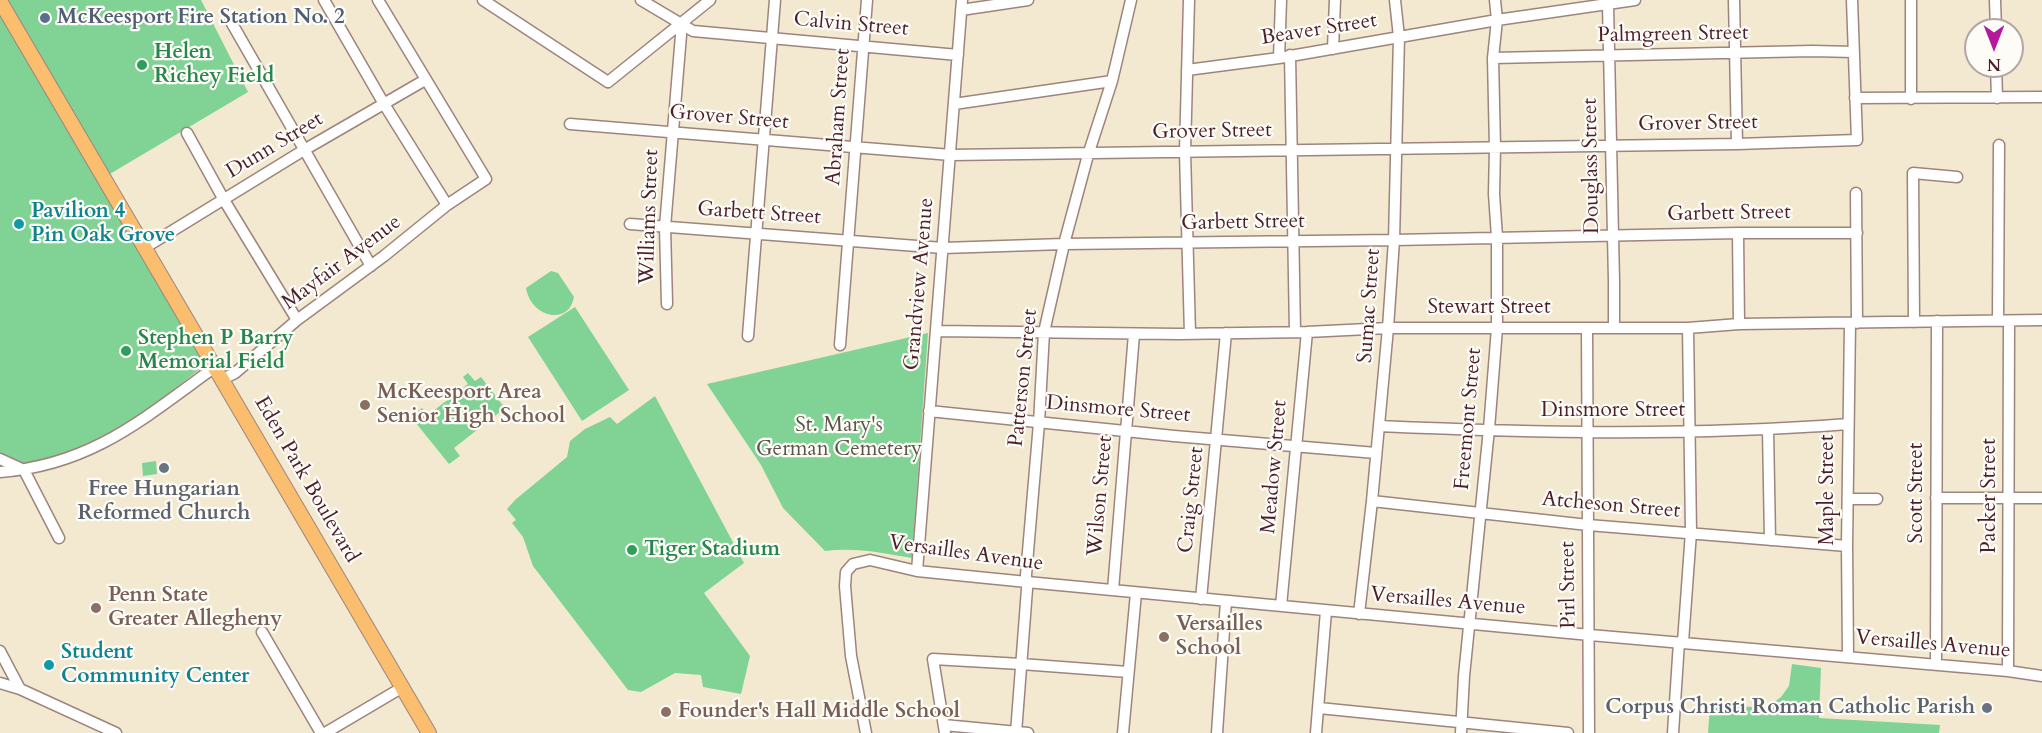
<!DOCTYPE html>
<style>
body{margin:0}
#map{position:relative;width:2042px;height:733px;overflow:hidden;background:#f2e9d0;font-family:Cardo,serif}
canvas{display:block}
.north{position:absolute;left:1964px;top:18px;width:60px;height:60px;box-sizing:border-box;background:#fdfcf7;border:2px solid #b5a4a5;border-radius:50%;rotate:180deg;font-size:16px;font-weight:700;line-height:24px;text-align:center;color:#4a1f2b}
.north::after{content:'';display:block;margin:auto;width:21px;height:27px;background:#b5179e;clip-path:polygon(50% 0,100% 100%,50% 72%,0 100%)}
</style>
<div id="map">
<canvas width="2042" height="733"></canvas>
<div class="north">N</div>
</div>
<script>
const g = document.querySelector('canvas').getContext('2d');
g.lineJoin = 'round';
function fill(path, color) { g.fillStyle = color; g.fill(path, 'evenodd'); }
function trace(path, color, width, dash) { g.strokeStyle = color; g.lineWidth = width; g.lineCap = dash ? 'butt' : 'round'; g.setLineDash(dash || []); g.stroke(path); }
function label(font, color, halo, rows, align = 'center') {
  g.font = font + ' Cardo,serif'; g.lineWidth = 4.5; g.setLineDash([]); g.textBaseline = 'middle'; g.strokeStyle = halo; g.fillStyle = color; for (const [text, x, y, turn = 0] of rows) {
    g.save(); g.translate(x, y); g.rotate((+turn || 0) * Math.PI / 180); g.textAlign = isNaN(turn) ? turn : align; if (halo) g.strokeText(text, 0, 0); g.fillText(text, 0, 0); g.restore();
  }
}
const green = new Path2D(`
 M0,0h201l47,92 -150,89 108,183c-43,34 -85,71 -138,90 -22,8 -45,10 -68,13z
 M551,271l7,2 16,24c-5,29 -43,21 -48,-9z
 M575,307l54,83 -47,31 -54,-84z
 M928,333l-16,225c-29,-5 -57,-11 -87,-7l-42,-43 -22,-43 -54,-81z
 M468,373l7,8 6,-4 24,31 -51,40 6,8 -11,8 -38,-47 11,-9 6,7 40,-31 -5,-7z
 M655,396l89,167 -40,30 46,63 -9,38 -38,-7 -2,-12 -26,-2 -34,19 -13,-2 -95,-124 -10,-29 -11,-14 4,-3 -9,-11 8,-9 52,-43 3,-16 15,-12 25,-12 7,7z
 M156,461l1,13 -14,2 -1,-13z
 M1792,664l29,4 -2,50 121,7 -1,8h-231l2,-29 56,4 15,-11 8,-11z`);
const minor = new Path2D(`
 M324,0l60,104 63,101
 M483,0l125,82 102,-82
 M641,0l52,31 265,24
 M1189,0l-4,152 5,182
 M1734,0l3,144
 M1911,0v99
 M1995,0l1,30
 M1608,4l6,277v47
 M961,10l67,-10
 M230,20l141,246
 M1333,49l2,-49
 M1290,55l5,277
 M1279,58l2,-58
 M1493,58l319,-7 42,1
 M1996,66l1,32
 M1187,70l92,-12 218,-38 138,-20
 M1855,98l187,-1
 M954,104l158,-23
 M570,124l381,31 786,-11 120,-4 -5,-140
 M187,133l37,67 73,120
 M1856,193l1,130
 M630,224l313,24 121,-4 330,-4 344,-7h119
 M1738,233l1,91
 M146,247l158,-97 121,-70
 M667,304l-2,-77 17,-204
 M1998,320l1,-175
 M1914,322l-1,-149 44,4
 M1587,328l2,405
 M936,331l243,3 128,-2 81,-4h300l51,-4 303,-4
 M748,336l27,-336
 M840,345l27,-345
 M223,379l12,-6 62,-53 87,-64 63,-51 39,-26 -108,-179
 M929,411l245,25 202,17
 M1379,426c156,7 313,10 469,-2
 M1768,429l2,111
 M0,459l24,11 35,68
 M0,472c92,-7 144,-54 215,-105
 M1936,498h106
 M1849,499h28
 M1372,501l216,24 259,21
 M917,571l45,-571
 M1113,590l21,-256
 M1201,599l25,-266
 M1281,606l26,-274
 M1359,614l13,-113 16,-173 6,-88 5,-203 -4,-37
 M262,632l59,101
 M1683,642l8,-110 -3,-204
 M0,651l20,38
 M1848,657l-1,-111 3,-223
 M1936,664l1,-343
 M2008,671l1,-350
 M0,683l20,6 96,44
 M1319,708l249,25
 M944,725l84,8
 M325,733l78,-46
 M866,733l-15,-77 -6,-70 1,-14 7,-8 17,-4 47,11 110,11 563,53 418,36 34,5
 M945,733l-12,-74 88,5 107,8
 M1016,733l11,-144 -1,-14 13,-152 5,-91 20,-88 24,-89 24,-74 19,-81
 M1123,733l13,-140
 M1217,733l9,-132
 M1316,733l10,-122
 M1461,733l3,-57 25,-247 8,-101v-91l-3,-43 1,-46 -2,-90 4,-38 -2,-20
 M1673,733l6,-91`);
const major = new Path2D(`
 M0,1l429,732`);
const markers = [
 [45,18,6,"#5c6f8a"],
 [142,65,6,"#2e9e5b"],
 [19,224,6,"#0f9aa8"],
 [126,351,6,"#2e9e5b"],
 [365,405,6,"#8d6e63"],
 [164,468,6,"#6b7280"],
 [632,550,6,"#2e9e5b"],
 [96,608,6,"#8d6e63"],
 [1164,637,6,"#8d6e63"],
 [49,665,6,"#0f9aa8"],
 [1987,708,6,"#6b7280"],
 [666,712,6,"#8d6e63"]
];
const serviceNames = [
 ["McKeesport Fire Station No. 2",57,18]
];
const streetNames = [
 ["Calvin Street",851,25,5],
 ["Beaver Street",1319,30,-9],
 ["Palmgreen Street",1673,35,-1],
 ["Abraham Street",839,117,-86],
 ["Grover Street",729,118,5],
 ["Grover Street",1698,124,-1],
 ["Grover Street",1212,132,-1],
 ["Dunn Street",275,146,-31],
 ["Douglass Street",1592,166,-91],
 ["Garbett Street",759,214,4],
 ["Garbett Street",1729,214,-1],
 ["Williams Street",650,217,-88],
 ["Garbett Street",1243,223,-1],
 ["Mayfair Avenue",342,263,-37],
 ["Grandview Avenue",920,284,-85],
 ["Sumac Street",1370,306,-86],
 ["Stewart Street",1489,308],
 ["Patterson Street",1024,378,-84],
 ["Dinsmore Street",1118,410,5],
 ["Dinsmore Street",1613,411],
 ["Freemont Street",1469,419,-85],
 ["Meadow Street",1275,467,-85],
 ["Eden Park Boulevard",306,480,60],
 ["Maple Street",1828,490,-90],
 ["Scott Street",1917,493,-90],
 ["Wilson Street",1101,496,-85],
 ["Packer Street",1990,496,-90],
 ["Craig Street",1192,500,-84],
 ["Atcheson Street",1611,506,5],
 ["Versailles Avenue",966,554,8],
 ["Pirl Street",1569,585,-91],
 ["Versailles Avenue",1448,602,5],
 ["Versailles Avenue",1933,645,5]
];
const leisureNames = [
 ["Helen",154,53],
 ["Richey Field",154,77],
 ["Stephen P Barry",138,339],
 ["Memorial Field",138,363],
 ["Tiger Stadium",644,550]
];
const cultureNames = [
 ["Pavilion 4",31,212],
 ["Pin Oak Grove",31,236],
 ["Student",61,653],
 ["Community Center",61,677]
];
const educationNames = [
 ["McKeesport Area",377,393],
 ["Senior High School",377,417],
 ["Penn State",108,596],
 ["Greater Allegheny",108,620],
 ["Versailles",1176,625],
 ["School",1176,649],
 ["Founder's Hall Middle School",678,712]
];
const parkNames = [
 ["St. Mary's",839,426],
 ["German Cemetery",839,450]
];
const worshipNames = [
 ["Free Hungarian",164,490],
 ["Reformed Church",164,514],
 ["Corpus Christi Roman Catholic Parish",1975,708,"right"]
];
fill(green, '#80d395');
trace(minor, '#9e847e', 13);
trace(major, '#9e847e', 16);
trace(minor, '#fff', 10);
trace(major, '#fbbd6e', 14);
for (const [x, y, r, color] of markers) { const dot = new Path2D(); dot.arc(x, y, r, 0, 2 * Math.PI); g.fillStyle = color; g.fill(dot); trace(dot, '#fdfcf7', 2); }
label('bold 21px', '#4e5e75', '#fdfcf7', serviceNames, 'left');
label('21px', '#4a1f2b', '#fdfcf7', streetNames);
label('bold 21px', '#27864d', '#fdfcf7', leisureNames, 'left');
label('bold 21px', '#0d838f', '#fdfcf7', cultureNames, 'left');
label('bold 21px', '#785e54', '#fdfcf7', educationNames, 'left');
label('21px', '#5a554b', '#fdfcf7', parkNames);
label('bold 21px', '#5b616d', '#fdfcf7', worshipNames);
</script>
